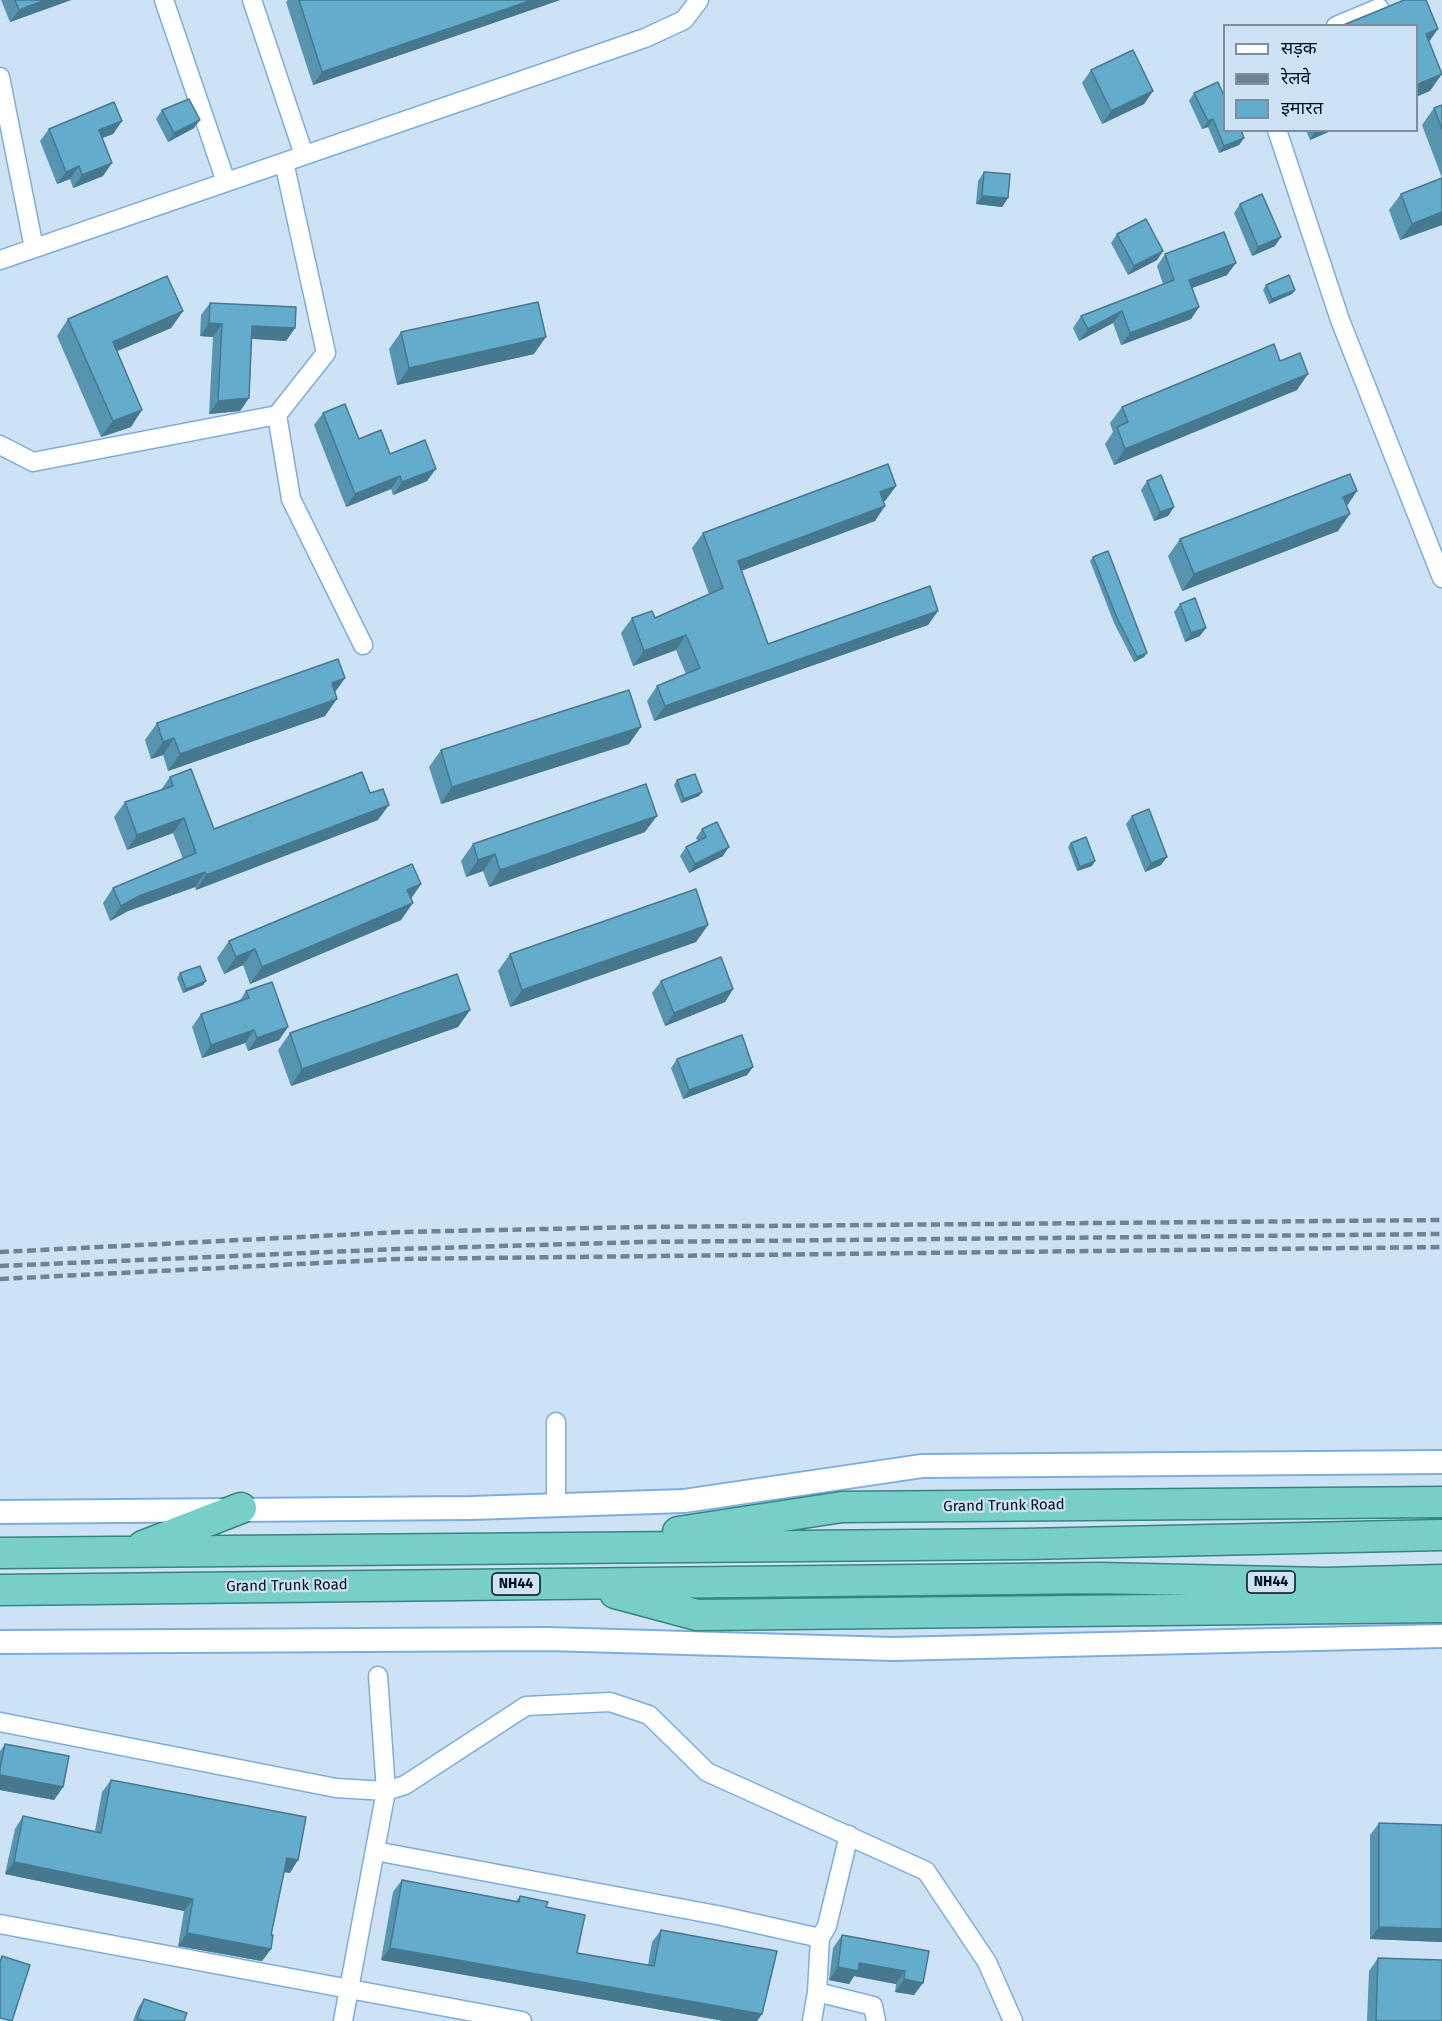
<!DOCTYPE html>
<meta charset="utf-8">
<style>
body{margin:0}
#map{position:relative;width:1442px;height:2021px;overflow:hidden;background:#cee2f6;font-family:"Fira Sans","Noto Sans Devanagari",sans-serif}
canvas{display:block}
.legend{position:absolute;left:1223px;top:24px;width:195px;height:108px;box-sizing:border-box;background:#cee2f6;border:2px solid #7c8ea0;margin:0;padding:8px 10px;list-style:none;font-size:18px;color:#000f1f}
.legend li{display:flex;align-items:center;gap:12px;height:30px}
.legend b{width:30px;border:2px solid #7c8ea0}
</style>
<div id="map">
<canvas width="1442" height="2021"></canvas>
<ul class="legend">
<li><b style="height:8px;background:#fff"></b>सड़क</li>
<li><b style="height:8px;background:#718295"></b>रेलवे</li>
<li><b style="height:16px;background:#64accc"></b>इमारत</li>
</ul>
</div>
<script>
const g = document.querySelector('canvas').getContext('2d');
g.lineJoin = 'round';
function trace(path, color, width, dash) { g.strokeStyle = color; g.lineWidth = width; g.lineCap = dash ? 'butt' : 'round'; g.setLineDash(dash || []); g.stroke(path); }
function fill(path, color) { g.fillStyle = color; g.fill(path, 'evenodd'); }
function label(font, color, halo, rows, align = 'center') {
  g.font = font + ' "Fira Sans",sans-serif'; g.lineWidth = 4.5; g.setLineDash([]); g.textBaseline = 'middle'; g.strokeStyle = halo; g.fillStyle = color; for (const [text, x, y, turn = 0] of rows) {
    g.save(); g.translate(x, y); g.rotate((+turn || 0) * Math.PI / 180); g.textAlign = isNaN(turn) ? turn : align; if (halo) g.strokeText(text, 0, 0); g.fillText(text, 0, 0); g.restore();
  }
}
const minor = new Path2D(`
 M164,0l62,182
 M252,0l52,155
 M1336,26l43,-18
 M0,77l34,171
 M1277,130l63,190 102,258
 M284,162l42,191 -49,62 14,84 72,146
 M0,260l645,-222 39,-18 15,-20
 M0,445l33,17 244,-47
 M556,1422v83
 M0,1722l336,66 50,3 19,-6 121,-79 84,-4 39,13 58,57 219,99 61,91 26,59
 M375,1851l347,65 98,22
 M0,1924l522,97
 M817,1992l56,14 3,15
 M343,2021l43,-230 -8,-115
 M812,2021l5,-29 3,-54 7,-12 22,-91`);
const tertiary = new Path2D(`
 M0,1512l471,-4 213,-7 238,-35 520,-4
 M0,1642l548,-3 345,10 549,-13`);
const trunk = new Path2D(`
 M678,1532l164,-25 600,-5
 M143,1546l98,-38
 M0,1553l1025,-9 417,-9
 M0,1590l1100,-12 225,5 117,-3
 M615,1593l82,22 745,-8`);
const rail = new Path2D(`
 M0,1252l400,-20 241,-5 801,-7
 M0,1266l398,-17 245,-7 799,-8
 M0,1279l398,-20 1044,-12`);
const wall = new Path2D(`
 M1,0h70l-61,22z
 M288,0h272l-247,85 -27,-83z
 M1091,70l62,21 -9,13 -42,20 -20,-41z
 M1194,93l50,45 -5,7 -20,8 -11,-26 -6,2 -13,-28z
 M1442,105v73l-20,-53 12,-17z
 M162,110l32,18 -26,14 -12,-23z
 M122,121l-9,13 -11,4 1,38 -30,12 -3,-9 -13,5 -17,-43 9,-12z
 M1306,130h27l-23,10z
 M984,172l24,26 -6,9 -26,-3 2,-23z
 M1442,178v47l-42,15 -11,-30 12,-16z
 M1240,204l35,42 -23,10 -18,-43z
 M1117,234l46,17 -6,9 -29,15 -17,-32z
 M1165,254l62,21 -35,13 7,19 -8,12 -70,26 -8,-22 -34,18 -6,-13 8,-12 82,-32 -6,-18z
 M1266,285l29,5 -3,4 -23,10 -6,-14z
 M210,303l85,25 -9,13 -34,-2 -3,59 -9,13 -31,3 4,-77 -13,-1 1,-21z
 M183,311l-12,17 -54,23 14,76 -30,10 -44,-101 11,-17z
 M401,332l133,22 -137,31 -8,-36z
 M1280,361l17,29 -183,75 -9,-21 8,-12 -3,-9 12,-16z
 M323,413l36,26 31,15 37,27 -34,14 -2,-6 -45,18 -32,-82z
 M1147,481l27,26 -6,9 -14,5 -13,-31z
 M896,486l-11,15h-1l-9,20 -134,50 27,73 170,-33 -10,14 -274,96 -7,-20 10,-15 29,-12 -10,-24 -43,16 -12,-33 11,-15h23l54,-24 -17,-46 11,-15z
 M1357,491l-10,15 -9,25 -156,60 -14,-35 12,-17z
 M1093,557l51,100 -10,5 -20,-39 -24,-62z
 M1180,604l20,32 -15,6 -11,-30z
 M345,678l-10,14 -10,24 -157,55 -5,-16 -12,4 -6,-19 12,-17z
 M629,744l-188,60 -12,-37 12,-17z
 M170,777l44,52 164,-9 -182,70 -1,-3 -67,24 -18,10 -7,-18 10,-15 70,-29 -10,-26 -46,17 -13,-33 11,-15 36,-12z
 M677,780l22,16 -18,7 -7,-18z
 M1132,816l29,49 -16,7 -19,-48z
 M702,829l21,27 -34,17 -9,-17 6,-9 12,-6 -2,-3z
 M645,832l-156,55 -6,-16 -17,6 -5,-16 12,-17z
 M1071,843l21,23 -15,5 -9,-24z
 M421,884l-10,15 -10,21 -151,64 -7,-19 -19,9 -7,-16 12,-17z
 M708,925l-12,17 -186,65 -12,-36 12,-17z
 M180,973l26,8 -3,4 -20,8 -6,-15z
 M661,981l72,8 -8,13 -60,24 -13,-33z
 M246,991l42,36 -9,13 -31,11 -3,-8 -43,15 -10,-31 9,-13 39,-14z
 M470,1010l-12,17 -167,59 -13,-36 12,-17z
 M677,1059l76,8 -6,8 -64,24 -12,-31z
 M5,1744l58,43 -9,13 -54,-10v-39z
 M111,1780l179,93 -6,-1 -13,63v14l-9,12 -84,-15 6,-35 -179,-37 10,-45 8,-13 72,15 7,-39z
 M1379,1823l63,2v117l-72,-3v-104z
 M402,1880l114,21 4,-5 26,11 31,46 71,12 4,-23 9,-12 101,84 -5,7h-33l-343,-61 12,-68z
 M842,1935l87,16 -15,44 -19,-3 1,-8 -42,-8 -5,8 -20,-4 4,-32z
 M1378,1958l64,63h-75l2,-50z
 M144,1999l40,22h-51l5,-13z`);
const shadedWall = new Path2D(`
 M45,0h26l-61,22 9,-12z
 M532,0h28l-247,85 9,-13z
 M1438,29l-12,17v-12z
 M1442,74l-12,17 -14,6v-12z
 M1153,91l-9,13 -42,20 9,-13z
 M1213,119l-5,8 -6,2 6,-8z
 M200,120l-6,8 -26,14 6,-9z
 M122,121l-9,13 -23,9 9,-13z
 M1316,130h17l-23,10z
 M1244,138l-5,7 -20,8 5,-7z
 M112,163l-9,13 -30,12 9,-13z
 M79,166l-9,13 -13,5 9,-12z
 M982,196l26,2 -6,9 -26,-3z
 M1442,212v13l-42,15 12,-16z
 M1281,237l-6,9 -23,10 6,-9z
 M1163,251l-6,9 -29,15 6,-9z
 M1236,263l-9,12 -46,17 8,-12z
 M1295,290l-3,4 -23,10 3,-5z
 M1199,307l-8,12 -70,26 9,-12z
 M183,311l-12,17 -70,30 12,-16z
 M1122,311l-9,12 -34,18 9,-12z
 M209,323l13,1 -9,13 -13,-1z
 M252,326l43,2 -9,13 -43,-3z
 M546,337l-12,17 -137,31 12,-17z
 M1308,374l-11,16 -183,75 11,-16z
 M249,398l-9,13 -31,3 9,-13z
 M142,410l-11,17 -30,10 12,-16z
 M436,469l-9,12 -34,14 9,-13z
 M400,476l-9,13 -45,18 9,-13z
 M896,486l-11,15 -15,6 10,-15z
 M1357,491l-12,17 -2,-11z
 M885,506l-10,15 -148,55 11,-15z
 M1174,507l-6,9 -14,5 6,-9z
 M1350,514l-12,17 -156,60 12,-17z
 M938,611l-10,14 -274,96 11,-15z
 M1206,628l-6,8 -15,6 6,-9z
 M686,635l-10,15 -43,16 11,-15z
 M1147,653l-3,4 -10,5 3,-5z
 M345,678l-12,17 -1,-12z
 M337,699l-12,17 -157,55 12,-17z
 M641,727l-12,17 -188,60 11,-17z
 M174,738l-11,17 -12,4 12,-17z
 M702,792l-3,4 -18,7 3,-4z
 M389,805l-11,15 -182,70 10,-15z
 M657,816l-12,16 -156,55 11,-17z
 M184,818l-11,15 -46,17 10,-15z
 M729,847l-6,9 -34,17 6,-9z
 M495,854l-12,17 -17,6 12,-17z
 M1167,857l-6,8 -16,7 6,-9z
 M1095,861l-3,5 -15,5 3,-4z
 M205,872l-10,15 -67,24 -18,10 11,-15 18,-10z
 M421,884l-12,17 -2,-11z
 M413,903l-12,17 -151,64 12,-17z
 M708,925l-12,17 -186,65 12,-17z
 M255,949l-12,16 -19,9 12,-17z
 M206,981l-3,4 -20,8 3,-4z
 M733,989l-8,13 -60,24 9,-13z
 M470,1010l-12,17 -167,59 11,-17z
 M288,1027l-9,13 -31,11 9,-13z
 M254,1030l-9,13 -43,15 9,-13z
 M753,1067l-6,8 -64,24 6,-9z
 M0,1775l63,12 -9,13 -54,-10z
 M287,1858l11,2 -8,13 -12,-2z
 M14,1862l179,37 -9,12 -179,-37z
 M1379,1927l63,2v13l-72,-3z
 M187,1933l84,16 -9,12 -84,-15z
 M390,1948l372,66 -5,7h-33l-343,-61z
 M859,1963l46,8 -9,13 -42,-8 -5,8 -20,-4 9,-13z
 M904,1979l19,4 -9,12 -19,-3z`);
const building = new Path2D(`
 M15,0h30l-26,10z
 M299,0h233l-210,72z
 M1404,0h22l12,29 -12,5 16,40 -26,11v-59h-75z
 M1133,50l20,41 -42,20 -20,-41z
 M1218,82l6,14v34h17l3,8 -20,8 -11,-27 -5,2 -14,-28z
 M189,99l11,21 -26,13 -12,-23z
 M114,102l8,19 -23,9 13,33 -30,12 -3,-9 -13,6 -17,-43z
 M1442,105v24l-8,-21z
 M984,172l26,2 -2,24 -26,-2z
 M1442,178v34l-30,12 -11,-30z
 M1262,194l19,43 -23,10 -18,-43z
 M1146,219l17,32 -29,15 -17,-32z
 M1224,232l12,31 -47,17 10,27 -69,26 -8,-22 -34,18 -7,-13 93,-36 -9,-26z
 M1289,275l6,15 -23,9 -6,-14z
 M167,276l16,35 -70,31 29,68 -29,11 -45,-102z
 M538,302l8,35 -137,31 -8,-36z
 M210,303l86,4 -1,21 -43,-2 -3,72 -31,3 4,-77 -13,-1z
 M1274,344l6,17 20,-8 8,21 -183,75 -8,-22 11,-5 -6,-15z
 M345,404l14,35 22,-9 9,24 35,-14 11,29 -34,13 -2,-6 -45,18 -32,-81z
 M888,464l8,22 -16,6 5,14 -147,55 30,83 162,-58 8,25 -273,95 -8,-20 43,-18 -14,-33 -42,16 -12,-33 20,-7 3,7 68,-30 -20,-55z
 M1350,474l7,17 -14,6 7,17 -156,60 -14,-35z
 M1161,475l13,32 -14,5 -13,-31z
 M1108,551l39,102 -10,4 -20,-39 -24,-61z
 M1195,598l11,30 -15,5 -11,-29z
 M338,659l7,19 -13,5 5,16 -157,55 -6,-16 -11,4 -6,-19z
 M629,690l12,37 -189,60 -11,-37z
 M191,769l23,60 148,-57 8,21 13,-4 6,16 -183,70 -1,-3 -66,24 -18,10 -8,-18 83,-35 -12,-35 -47,17 -12,-33 48,-16 -3,-9z
 M695,774l7,18 -18,7 -7,-19z
 M646,784l11,32 -157,54 -5,-16 -17,6 -5,-16z
 M1149,809l18,48 -16,6 -19,-47z
 M717,822l12,25 -34,17 -9,-17 20,-10 -4,-8z
 M1086,837l9,24 -15,6 -9,-24z
 M412,864l9,20 -14,6 6,13 -151,64 -7,-18 -19,8 -7,-16z
 M696,889l12,36 -186,65 -12,-36z
 M721,957l12,32 -59,24 -13,-32z
 M200,966l6,15 -20,8 -6,-16z
 M457,974l13,36 -168,59 -12,-36z
 M272,982l16,45 -31,11 -3,-8 -43,15 -10,-31 48,-16 -3,-7z
 M742,1035l11,32 -64,23 -12,-31z
 M5,1744l64,12 -6,31 -63,-12v-7z
 M111,1780l195,37 -8,43 -11,-2 -16,77h2l-2,14 -84,-16 6,-34 -179,-37 9,-46 78,17z
 M1379,1823l63,2v104l-63,-2z
 M402,1880l117,22 1,-6 28,6 -2,5 39,8 -8,38 77,13 7,-36 116,21 -15,63 -372,-66z
 M842,1935l87,16 -6,32 -19,-4 1,-8 -46,-8 -1,8 -20,-4z
 M2,1956l28,9 -18,56 -12,-3v-56z
 M1378,1958l64,2v61h-66z
 M144,1999l43,14 -3,8h-39l-8,-2z`);
const shields = [
 [1271,1582,48],
 [516,1584,48]
];
const shieldNames = [
 ["NH44",1271,1582],
 ["NH44",516,1584]
];
const streetNames = [
 ["Grand Trunk Road",1004,1506,-1],
 ["Grand Trunk Road",287,1586,-1]
];
trace(minor, '#7daddc', 21);
trace(tertiary, '#7daddc', 26);
trace(trunk, '#378484', 33);
trace(minor, '#fff', 18);
trace(tertiary, '#fff', 22);
trace(trunk, '#77cfc8', 30);
trace(rail, '#718295', 4.5, [9, 4.5]);
fill(wall, '#5694af');
fill(shadedWall, '#46788f');
fill(building, '#64accc');
trace(building, '#46788f', 1.5);
for (const [x, y, w] of shields) { const box = new Path2D(); box.roundRect(x - w / 2, y - 11, w, 22, 4.5); g.fillStyle = '#cee2f6'; g.fill(box); trace(box, '#000f1f', 1.5); }
label('bold 14px', '#000f1f', null, shieldNames);
label('15px', '#000f1f', '#cee2f6', streetNames);
</script>
